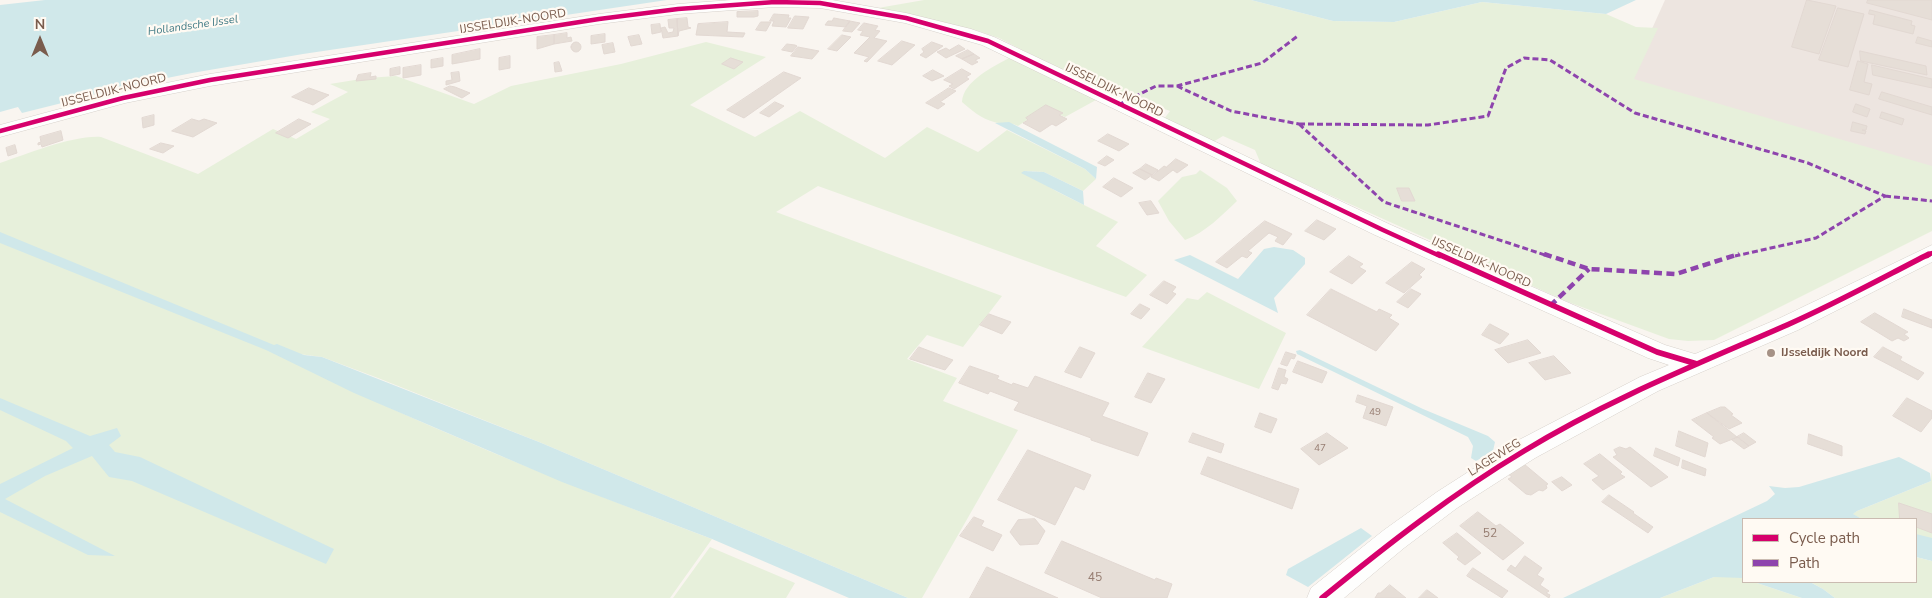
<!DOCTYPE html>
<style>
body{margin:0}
#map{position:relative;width:1932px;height:598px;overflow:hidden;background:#f9f5f0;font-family:"Nunito Sans",sans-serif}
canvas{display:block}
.legend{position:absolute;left:1742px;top:518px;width:175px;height:65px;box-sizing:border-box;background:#fffaf3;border:1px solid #cabbb1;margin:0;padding:6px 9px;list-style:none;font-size:15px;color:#7a5c4d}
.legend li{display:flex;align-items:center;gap:10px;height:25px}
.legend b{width:25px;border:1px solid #cabbb1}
.north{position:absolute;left:15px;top:15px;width:50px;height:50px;-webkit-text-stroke:4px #fffaf3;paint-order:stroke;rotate:0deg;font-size:14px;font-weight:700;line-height:20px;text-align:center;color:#7a5c4d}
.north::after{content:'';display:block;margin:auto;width:18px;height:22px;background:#7a5c4d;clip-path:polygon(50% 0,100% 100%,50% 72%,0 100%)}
</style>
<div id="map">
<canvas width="1932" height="598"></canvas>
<ul class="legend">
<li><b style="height:6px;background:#d6006c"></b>Cycle path</li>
<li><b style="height:6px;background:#8e44ad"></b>Path</li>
</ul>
<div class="north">N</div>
</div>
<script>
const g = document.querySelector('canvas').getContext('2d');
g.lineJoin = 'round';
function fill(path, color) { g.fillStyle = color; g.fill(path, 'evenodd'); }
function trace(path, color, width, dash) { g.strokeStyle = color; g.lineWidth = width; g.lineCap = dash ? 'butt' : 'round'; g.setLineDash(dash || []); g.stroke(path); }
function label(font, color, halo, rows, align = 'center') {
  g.font = font + ' "Nunito Sans",sans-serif'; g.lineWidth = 4.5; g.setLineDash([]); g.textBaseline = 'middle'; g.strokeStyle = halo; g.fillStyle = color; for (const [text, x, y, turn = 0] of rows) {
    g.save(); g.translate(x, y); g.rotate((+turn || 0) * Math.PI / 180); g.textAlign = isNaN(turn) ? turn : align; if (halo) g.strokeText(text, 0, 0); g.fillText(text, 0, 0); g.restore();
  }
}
const industrial = new Path2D(`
 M1665,0h267v171l-304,-89z`);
const green = new Path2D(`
 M924,0h327l82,21 61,1 88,-20 124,12 30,13 22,1 -24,51 298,87v65l-218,109 -26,1 -19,-2 -101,-37 -307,-138 -6,-14 -32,-14 -10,6 -49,-23 6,-8 -30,-11 -11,5 -130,-67 -24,-8 -97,-22z
 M706,42l60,15 -76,48 65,32 45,-26 85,47 42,-31 51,25 29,-22 78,39 11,10 -13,12 -39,-19 -20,-1 32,20 62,31 -22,24 51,29 -21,22 -308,-111 -42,26 226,84 -39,51 -36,-12 -20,24 50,19 -14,23 75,29 -96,168h-14l-369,-156 -161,-64 -56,-21 -54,-7c144,72 293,132 444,189l-42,59h-670v-435c28,-9 73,-28 101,-26l97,37 75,-45 23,10 34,-20 -19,-7 37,-20 -18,-8 37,-6 29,-2 78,28 37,-18 110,-22z
 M1011,57l85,43 -31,17 -20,-9 -27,18c-10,-5 -16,-1 -24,-4 -12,-3 -23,-12 -32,-20 1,-21 32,-36 49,-45z
 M1200,170l27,18 10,13c-16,15 -31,31 -52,39l-16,-19 -11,-20 24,-24 14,-3z
 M1207,292l79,41 -27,56 -117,-42 45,-49 11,2z
 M1932,468v74l-16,-5v-18h-54l-10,-5 5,-3 74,-30z
 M710,547l85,36 -9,15h-113z
 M1916,557l16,4v37h-97l-12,-9 -13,-7h106z
 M1738,576l5,2v4h11l48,16h-142l54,-21z`);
const water = new Path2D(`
 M45,0h622l-364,54 -111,19 -50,10 -120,30 -4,-6 -18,5v-107z
 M1251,0h385l-30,14 -124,-12 -88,20 -61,-1z
 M1009,122l88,45 -1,12 -11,-10 -90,-46z
 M1024,171l20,1 39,19 1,14 -63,-32z
 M0,232l274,113 3,-1 27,11 18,2 217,85 369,156h-59l-137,-59 -150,-57 -208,-89 -88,-43 -266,-107z
 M1274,247l19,3 12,8v6l-31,34 4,15 -104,-53 16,-5 48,24 26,-30z
 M1300,350l123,59 65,27 7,6 -2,9 -17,10 -5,-3 2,-12 -5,-9 -171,-83 -1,-3z
 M0,398l90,38 27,-8 4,8 -12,9 6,7 25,5 194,92 -8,15 -194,-83 -23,-4 -17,-21 -47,20 -40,23 110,57 -27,-1 -88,-43v-28l73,-36 -7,-7 -66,-31z
 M1899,457l31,16 1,8 -74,30 -4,3 9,5h-119v59l-29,-1 -54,21h-97l204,-97 8,-7 -6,-8 16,2 14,-1z
 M1361,528l11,8 -64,51 -22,-12 2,-6z
 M1916,534l16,4v23l-16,-4z
 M1754,582h56l13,7 12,9h-33z`);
const building = new Path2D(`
 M1807,0l29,6 -17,48 -27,-7z
 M1868,0h64v20l-65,-17z
 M1838,8l26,6 -16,53 -29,-7z
 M1870,10l42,11 -1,4 4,1 -2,8 -40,-10 2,-9 -6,-1z
 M758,11v5l-4,1h-17v-5z
 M774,14l15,1 -1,3h3l-5,9 -14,-1 2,-5h-4z
 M795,16l14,1 -6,12 -15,-1z
 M687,18l1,9 3,1 -12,3 -1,5 -1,-17z
 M834,18l16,3 -4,6 -21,-2 3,-4h4z
 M677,19l1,17 -15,2 -2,-10 4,-1 3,6 5,-1 1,-4h-5l-1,-8z
 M850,21l10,2 -8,9 -9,-1z
 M728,22l-1,10 18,1 -2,4 -47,-2 2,-11z
 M761,22h10l-5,9 -10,-1z
 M864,23l14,3 -3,4 5,1 -6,7 13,3 -20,21 -3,-1 5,-4 -15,-4 16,-16 -10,-2 3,-4 -5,-1z
 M660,24l1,8 -9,2 -1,-9z
 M567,33v5l4,-1 1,4 -18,3v-9z
 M605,34v8l-14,2v-8z
 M554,35v9l-17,5v-12z
 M639,35l3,9 -11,2 -3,-9z
 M842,35l9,2 -14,14 -9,-2z
 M1918,37l14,4v6l-16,-4z
 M902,41l13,4 -23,20 -14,-4z
 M932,42l11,4 -17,12 -6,-3 4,-3 -2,-3z
 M571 47a5 5 0 1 1 10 0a5 5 0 1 1-10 0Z
 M613,43l2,9 -11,2 -2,-9z
 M787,44l8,1 2,1 -5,6 -10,-2z
 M959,45l6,4 -19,9 -9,-6 9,-4 3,2z
 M798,47l21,4 -7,8 -21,-3z
 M480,49v10l-28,5v-9z
 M968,50l6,4 -12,5 -6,-3z
 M1860,51l66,15 1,9 -66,-14z
 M974,54l6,4 -5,2 3,2 -6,3 -10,-6z
 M510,56v12l-11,2v-12z
 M443,58v8l-12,2v-8z
 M731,58l12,4 -9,7 -12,-5z
 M1858,61l10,3 -4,18 8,2 -3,11 -19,-5z
 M559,62l3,9 -7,1 -1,-9z
 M421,65v10l-18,3v-10z
 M1872,65l60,14v9l-59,-13z
 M400,67v7l-10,2v-7z
 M962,69l9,5 -5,3 3,2 -15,10 -5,-3 4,-2 -9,-4z
 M933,70l11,6 -12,5 -9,-5z
 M459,72l1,9 -14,4v-4l6,-1 -1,-7z
 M784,72l17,6 -57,40 -17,-8z
 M371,73l-1,4 6,-1v3l-20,2 2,-6z
 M450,86l5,1 15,6 -8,5 -18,-9z
 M309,88l20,7 -16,10 -21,-8z
 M949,88l7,3 -16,11 5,2 -7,5 -12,-6z
 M1882,92l50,15v8l-53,-16z
 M775,102l9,4 -15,11 -9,-4z
 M1856,104l14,5 -3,8 -14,-5z
 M1046,105l17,8 -4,2 8,4 -11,7 -4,-2 -12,8 -17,-9 5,-3 -2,-2z
 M1882,112l22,7 -2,6 -22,-7z
 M154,115v10l-11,3 -1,-10z
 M192,119l7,2 5,-2 13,4 -24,14 -21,-6z
 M299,119l12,5 -23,14 -12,-5z
 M1853,122l14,4 -1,4h-4l4,1 -1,3 -14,-3z
 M61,131l2,9 -21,7 -1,-3 -3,1v-2l3,-1 -1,-5z
 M1108,134l21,10 -10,7 -21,-10z
 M161,143l13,3 -11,7 -13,-4z
 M15,145l2,8 -9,3 -2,-8z
 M1107,156l7,4 -9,6 -7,-3z
 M1176,159l12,6 -11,8 -4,-3 -14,11 -8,-4 13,-11 2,1z
 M1146,164l12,6 -6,5 -12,-6z
 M1140,169l12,6 -7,5 -12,-7z
 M1114,178l19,10 -12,9 -18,-10z
 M1397,188h12l6,13h-13z
 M1151,201l8,12 -12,2 -8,-12z
 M1317,220l19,9 -12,11 -19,-9z
 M1265,221l27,13 -9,11 -8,-4 3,-4 -9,-4 -21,18 4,2 -5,5 -5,-2 -15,12 -11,-6z
 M1349,256l14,8 -4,3 7,4 -14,13 -22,-12z
 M1412,262l13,7 -6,6 3,2 -18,16 -18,-10z
 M1164,281l12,6 -4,5 4,2 -9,10 -17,-9z
 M1331,289l46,23 2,-3 13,6 -3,3 10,6 -23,27 -69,-36z
 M1411,289l10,5 -13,14 -11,-6z
 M1140,304l10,5 -9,10 -10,-5z
 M1904,309l28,11v8l-30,-11z
 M1875,313l33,19 -4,2 5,4 -5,3 -6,-3 -6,3 -31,-19z
 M989,314l22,8 -9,12 -22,-9z
 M1490,324l19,10 -9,10 -18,-9z
 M1528,340l13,13 -33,10 -13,-13z
 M919,347l34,13 -8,10 -35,-11z
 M1080,347l15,6 -14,25 -16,-6z
 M1883,347l19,10 -2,3 24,13 -6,7 -44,-23z
 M1286,352l10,3 -2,4 -3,-1 -4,8 -6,-2z
 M1554,356l17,17 -26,7 -16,-17z
 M1298,361l29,11 -5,11 -29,-11z
 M970,366l29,10 -2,3 15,6 1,-2 15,5 7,-12 74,27 -7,13 46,17 -10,23 -47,-16v-2l-77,-28 5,-8 -29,-11 -2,3 -29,-11z
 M1279,368l7,2 -2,7 4,2 -2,5 -5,-1 -3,7 -6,-2z
 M1148,373l17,6 -14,24 -16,-6z
 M1358,395l35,12 -7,19 -23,-8 4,-12 -11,-4z
 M1907,398l25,13v7l-11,14 -28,-16z
 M1721,407h4l8,7 -2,1 11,8 -13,6 -22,-16z
 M1260,413l17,6 -6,14 -16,-6z
 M1707,413l30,24h1l-18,7 -8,-6 2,-1 -22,-17z
 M1679,431l29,12 -3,14 -29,-11z
 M1193,433l31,11 -3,9 -32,-11z
 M1327,433l21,15 -29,17 -18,-16z
 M1744,433l12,9 -7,4 -12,-9z
 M1809,434l33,12v10l-34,-12z
 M1738,437l11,9 -5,3 -12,-9z
 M1620,447l6,2 4,-2 38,30 -17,10 -38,-30 4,-2 -3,-5z
 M1656,448l24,10 -2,8 -24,-10z
 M1028,450l63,25 -7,15 -9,-4 -20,39 -57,-25z
 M1600,454l22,18 -2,2 5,3 -22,13 -11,-10 7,-4 -15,-12z
 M1208,457l91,32 -7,20 -91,-35z
 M1683,460l23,9 -1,7 -23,-8z
 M1524,464l24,20 -2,1 1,3 -4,3 -4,-1 -8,5 -5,-1 -18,-15 4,-2 -4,-3z
 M1562,477l10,8 -10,6 -10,-9z
 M1609,495l25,17 -1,1 20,14 -5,6 -46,-31z
 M1899,503l33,11v19l-16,-6v-8h-16z
 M1478,512l18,14 4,-2 24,19 -21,17 -43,-34z
 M974,517l10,4 -3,5 21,9 -9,16 -33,-15z
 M1035,519l10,12 -7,13 -18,1 -10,-13 8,-12z
 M1457,533l24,20 -16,12 -8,-6 2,-2 -16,-14z
 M1062,541l93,39 1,-2 16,6 -5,14h-65l-57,-25z
 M1525,556l17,12 -5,7 7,4 -4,6 9,6 -3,2 4,2 -1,3 -42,-28 4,-5 4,3z
 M987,567l71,31h-88z
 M1473,568l35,23 -6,7 -35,-22z
 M1390,585l16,13h-31l3,-5h2z
 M1427,590l3,2 8,6h-19z`);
const minor = new Path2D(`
 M732,0h100l74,13 65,16 23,8 397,188 274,120 30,9 85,-36 152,-73v17l-134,68 -140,61 -123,67 -78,50 -53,40 -60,50h-37l4,-10 73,-58 53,-38 78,-50 125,-65 29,-12 -21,-7 -273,-123 -393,-190 -77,-22 -85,-15 -45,-1 -97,7 -79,10 -389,62 -85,17 -125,34v-12l123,-33 87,-18 389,-60 79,-10z`);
const quietFar1 = new Path2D(`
 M1177,86l54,25 68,13
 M1118,105l38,-19h21l85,-23 37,-28
 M1299,124l129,1 60,-9 18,-48 18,-10 26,2 85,53 173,50 77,33 -69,42 -81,18
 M1299,124l85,78 164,54
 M1885,196l47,5`);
const quiet = new Path2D(`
 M1544,254l45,15 87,5 63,-20
 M1550,306l39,-37`);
const cyclewayFar1 = new Path2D(`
 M0,131l123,-33 87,-18 389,-61 79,-10 97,-7 45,1 86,15 82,23 395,189 57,26
 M1927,256l5,-3`);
const cycleway = new Path2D(`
 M1438,254l219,98 40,12
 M1322,598c65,-53 130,-104 202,-147 83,-51 174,-87 263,-126 48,-21 95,-47 142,-71`);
const markers = [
 [1771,353,5,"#a69286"]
];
const numberNames = [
 ["49",1375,413],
 ["47",1320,449]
];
const farWaternames = [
 ["Hollandsche IJssel",193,26,-8]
];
const streetNames = [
 ["IJSSELDIJK-NOORD",513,22,-9],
 ["IJSSELDIJK-NOORD",114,91,-14],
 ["IJSSELDIJK-NOORD",1114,91,26],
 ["IJSSELDIJK-NOORD",1481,263,24],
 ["LAGEWEG",1495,458,-32]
];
const poiNames = [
 ["IJsseldijk Noord",1781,353]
];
const nearNumbernames = [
 ["52",1490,534],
 ["45",1095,578]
];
fill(industrial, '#ede5e0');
fill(green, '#e7f0db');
fill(water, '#d0e8ea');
fill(building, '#e6ded7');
trace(building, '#e2d8d2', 1);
trace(minor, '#d7d1cb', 1);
fill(minor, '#fefefd');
trace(quietFar1, '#8e44ad', 3, [6, 3]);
trace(quiet, '#8e44ad', 4.5, [8, 4.5]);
trace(cyclewayFar1, '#d6006c', 4.5);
trace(cycleway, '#d6006c', 5.5);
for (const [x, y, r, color] of markers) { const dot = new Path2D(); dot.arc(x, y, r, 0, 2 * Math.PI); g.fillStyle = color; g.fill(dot); trace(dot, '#fffaf3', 2); }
label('10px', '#977e72', null, numberNames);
label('italic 11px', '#437c86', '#fffaf3', farWaternames);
label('12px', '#7a5c4d', '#fffaf3', streetNames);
label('bold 12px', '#7a5c4d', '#fffaf3', poiNames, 'left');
label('12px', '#977e72', null, nearNumbernames);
</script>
